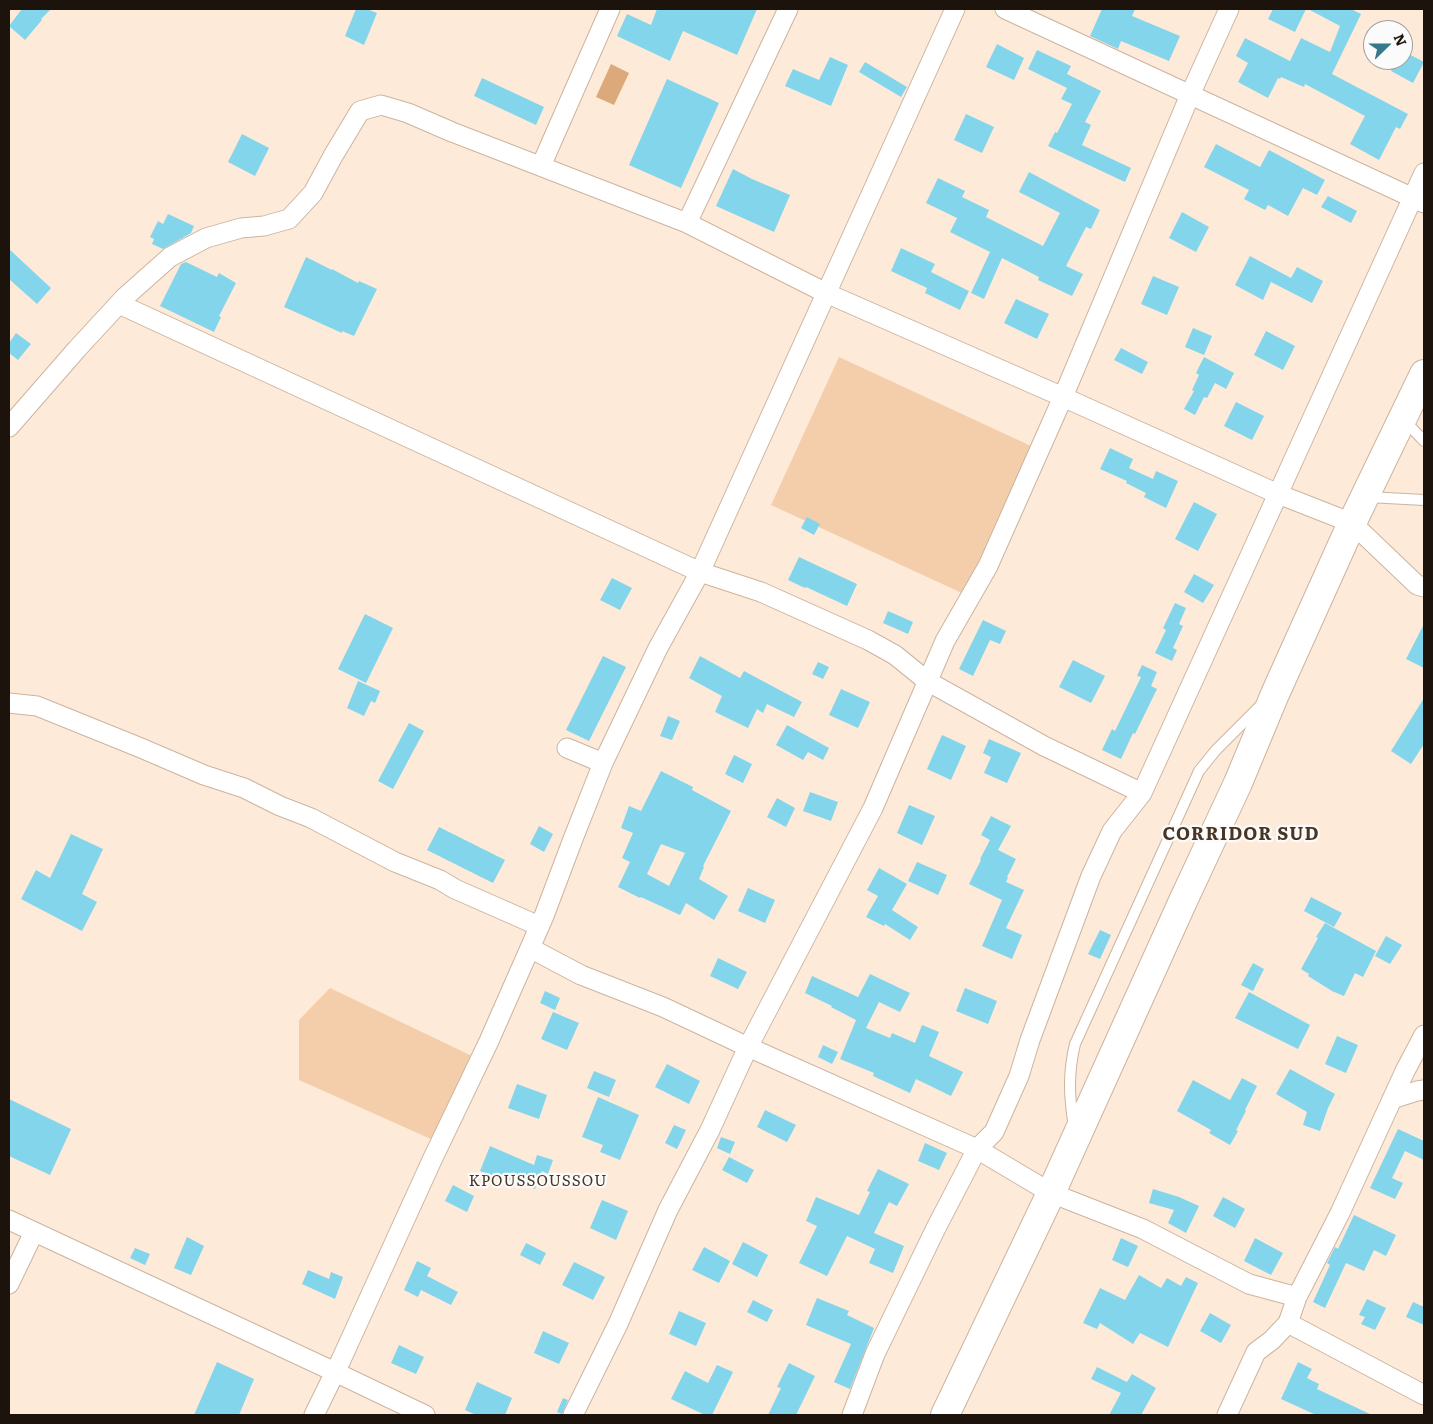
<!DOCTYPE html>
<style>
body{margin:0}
#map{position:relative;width:1433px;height:1424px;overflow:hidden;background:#feead9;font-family:Literata,serif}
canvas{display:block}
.frame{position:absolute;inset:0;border:10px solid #1c140c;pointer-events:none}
.north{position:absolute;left:1363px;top:20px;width:50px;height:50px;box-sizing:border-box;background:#fbfbfb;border:1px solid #a29f9b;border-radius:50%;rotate:68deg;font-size:14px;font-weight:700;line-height:20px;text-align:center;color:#1c140c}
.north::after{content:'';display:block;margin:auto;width:18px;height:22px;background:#36798a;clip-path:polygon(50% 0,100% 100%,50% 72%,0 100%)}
</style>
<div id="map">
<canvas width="1433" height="1424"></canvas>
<div class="frame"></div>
<div class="north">N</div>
</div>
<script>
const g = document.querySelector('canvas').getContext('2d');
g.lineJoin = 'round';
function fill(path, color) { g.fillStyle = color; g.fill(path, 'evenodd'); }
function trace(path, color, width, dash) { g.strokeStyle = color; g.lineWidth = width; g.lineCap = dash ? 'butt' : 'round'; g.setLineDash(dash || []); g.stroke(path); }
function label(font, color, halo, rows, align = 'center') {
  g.font = font + ' Literata,serif'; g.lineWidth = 4.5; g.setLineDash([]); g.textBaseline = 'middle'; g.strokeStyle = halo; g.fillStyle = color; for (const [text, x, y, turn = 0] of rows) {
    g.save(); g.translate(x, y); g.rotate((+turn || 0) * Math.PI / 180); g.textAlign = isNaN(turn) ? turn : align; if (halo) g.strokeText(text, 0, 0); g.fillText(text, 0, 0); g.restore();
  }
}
const green = new Path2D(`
 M839,357l192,89 -67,148 -193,-89z
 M330,988l142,68 -39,84 -134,-60v-60z`);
const water = new Path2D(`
 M611,64l18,9 -15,32 -18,-8z`);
const building = new Path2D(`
 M22,9h29l-10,10 1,1 -17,20 -16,-14z
 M356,9h11l10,4 -13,32 -19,-9z
 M657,9h100l-20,46 -54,-24 -13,30 -53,-25 10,-22 24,11z
 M1102,9h33l-3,7 48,20 -11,25 -48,-20 -3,8 -28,-13z
 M1273,9h33l-11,23 -27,-13z
 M1308,9h43l10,5 -29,60 76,40 -8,15 -4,-2 -17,33 -29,-16 15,-28 -60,-32 -1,3 -23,-10 -1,2 -2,-1 -10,20 -30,-16 10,-19 -12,-7 9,-18 45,23 11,-23 29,14 10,-26z
 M997,44l27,14 -10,22 -28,-13z
 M1037,50l34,16 -4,8 34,17 -16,31 6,3 -9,20 49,23 -6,14 -77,-36 7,-14 2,1 15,-29 -11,-5 6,-11 -39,-19z
 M1403,51l21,11 -11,21 -22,-12 6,-11h6z
 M830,57l18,8 -17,41 -46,-20 8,-17 26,11z
 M865,62l42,25 -6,10 -42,-25z
 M482,78l62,29 -8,18 -62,-29z
 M667,79l52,24 -38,85 -52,-23z
 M966,114l28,13 -12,26 -28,-13z
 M242,134l27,14 -14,28 -27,-14z
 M1216,144l44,23 9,-17 56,30 -8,15 -14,-7 -15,28 -20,-11 -3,5 -21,-11 5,-9 -45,-23z
 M733,169l19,10 38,16 -16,37 -58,-26z
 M1029,172l71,38 -9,19 -5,-2 -20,39 17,8 -11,22 -34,-16 1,-3 -37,-19 -18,41 -13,-6 19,-41 -40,-20 7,-14 -31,-15 12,-25 27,13 -3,6 27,13 -3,7 57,29 17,-33 -41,-21z
 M1328,196l29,15 -6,12 -30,-16z
 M1182,212l27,15 -13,25 -27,-14z
 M168,214l26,12 -3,7 -28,16 -11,-5 2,-5 -4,-2 8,-16 5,3z
 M901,248l34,16 -4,8 38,19 -9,19 -35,-17 2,-5 -36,-17z
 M9,249l42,39 -14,16 -28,-25z
 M1250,256l41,22 6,-11 26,14 -11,22 -41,-21 -8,18 -28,-15z
 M306,257l26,13v-1l26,14 1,-2 18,8 -23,47 -12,-5v2l-58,-26z
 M186,262l31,15 2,-4 17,10 -17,33 2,1 -7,15 -54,-26 21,-42z
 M1153,276l26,11 -12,28 -26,-11z
 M1016,299l33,15 -12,25 -33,-16z
 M1193,328l19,8 -8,19 -19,-8z
 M1266,331l29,15 -12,24 -29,-15z
 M16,333l15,11 -13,16 -9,-7v-10z
 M1121,348l27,14 -6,12 -28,-14z
 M1204,357l30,16 -8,16 -11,-6 -8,15 -3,-1 -9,18 -11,-6 10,-18 -2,-1 7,-15 -3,-2z
 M1236,402l28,14 -12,24 -28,-14z
 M1110,448l23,11 -4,9 24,11 3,-8 22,10 -12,27 -22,-11 2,-4 -20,-10 1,-2 -27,-12z
 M1194,502l23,12 -19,37 -23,-12z
 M807,517l13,7 -6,11 -13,-7z
 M799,557l58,27 -10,22 -41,-19 -1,1 -17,-8z
 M1194,574l20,11 -11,18 -19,-11z
 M612,578l20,10 -12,22 -20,-10z
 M1175,603l11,5 -7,16 4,2 -10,22 4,2 -5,11 -17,-8 11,-23 -3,-2z
 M888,611l25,11 -5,12 -25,-11z
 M365,614l28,14 -27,55 -28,-14z
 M983,620l23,11 -6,13 -10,-4 -17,36 -14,-7z
 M1424,624v44l-18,-9z
 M603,656l23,11 -37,74 -23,-11z
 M700,656l40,22 4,-7 58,31 -8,15 -27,-13 -4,9 -6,-4 -9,19 -33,-16 7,-16 -33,-18z
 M1073,660l32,16 -14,27 -32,-16z
 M818,662l11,5 -6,12 -11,-5z
 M1142,665l15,7 -6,14 6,3 -22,45 -2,-1 -12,26 -19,-9 10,-21 3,2 26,-54 -4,-1z
 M358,681l22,10 -5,12 -4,-2 -7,15 -17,-8z
 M841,689l29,13 -12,26 -29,-13z
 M1424,698v46l-13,20 -20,-13z
 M668,716l12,5 -8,19 -12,-4z
 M409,723l15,8 -31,58 -15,-8z
 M787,725l42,23 -6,12 -15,-8 -5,8 -27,-15z
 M942,735l24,11 -15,34 -24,-11z
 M989,739l32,14 -14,30 -23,-10 7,-16 -8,-4z
 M734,755l18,9 -9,19 -18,-9z
 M661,771l32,16 -1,3 39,21 -28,55 1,1 -5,12 29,17 -14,24 -28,-17 -6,12 -39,-18 -1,1 -22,-11 12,-25 -8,-4 11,-25 -12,-5 8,-22 12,5zM661,844l24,9 -16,33 -22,-12z
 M810,792l28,10 -7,19 -28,-10z
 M777,798l18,10 -9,19 -19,-10z
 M909,805l26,11 -13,29 -25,-12z
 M991,816l20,10 -13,24 18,9 -9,18 1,1 -2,4 18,8 -18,38 16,7 -10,24 -30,-13 20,-46 -33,-16 12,-24 -1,-1 10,-19 -9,-5z
 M539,826l14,8 -9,18 -14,-8z
 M439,827l66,33 -12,23 -66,-33z
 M71,834l32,15 -21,45 15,8 -15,29 -61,-32 15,-29 14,8z
 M917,862l30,13 -9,20 -30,-14z
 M879,868l28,16 -15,26 26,17 -8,13 -25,-16 -1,2 -18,-9 12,-21 -11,-6z
 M748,888l27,12 -10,23 -27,-12z
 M1311,897l31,16 -8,14 -30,-16z
 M1325,923l51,28 -13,26 -8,-4 -11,23 -12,-5 -24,-15 1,-2 -8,-5 17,-31 -2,-1z
 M1100,930l11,5 -11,24 -12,-5z
 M1386,936l16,9 -12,19 -15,-8z
 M718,958l29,14 -9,17 -28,-13z
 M1253,963l11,6 -11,22 -12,-6z
 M870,974l40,19 -10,19 -21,-10 -13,26 24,10 2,-5 23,10 7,-18 17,7 -10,24 34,16 -12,24 -35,-17 -6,14 -37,-17 1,-3 -34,-14 16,-39 -25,-13 1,-1 -27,-13 7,-17 46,21z
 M965,988l32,13 -9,23 -32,-13z
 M545,991l15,7 -5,12 -15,-7z
 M1249,992l61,33 -12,24 -63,-31z
 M553,1012l26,11 -12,27 -26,-11z
 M1337,1036l21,9 -12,28 -21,-9z
 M823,1045l15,7 -6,12 -14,-7z
 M667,1064l33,17 -11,23 -34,-17z
 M1290,1069l45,25 -7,14 -8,23 -17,-6 4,-13 -31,-18z
 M594,1071l22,9 -7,17 -22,-9z
 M1242,1078l15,8 -12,24 1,1 -10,19 2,1 -8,14 -21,-12 2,-3 -34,-19 16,-31 37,20z
 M517,1084l30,11 -8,24 -31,-11z
 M598,1097l41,18 -19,45 -20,-8 3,-7 -21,-8z
 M9,1099l62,30 -21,46 -41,-19z
 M765,1110l31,15 -9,17 -30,-15z
 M674,1125l12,5 -9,19 -12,-6z
 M1398,1129l26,12v19l-19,-9 -13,27 11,5 -8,16 -25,-11z
 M721,1137l14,5 -5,12 -13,-6z
 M925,1143l22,10 -8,17 -21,-9z
 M490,1146l44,19 3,-10 16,5 -5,14 -6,-3 -7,18 -25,-10 -2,4 -28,-12z
 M729,1157l25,13 -7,13 -25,-13z
 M878,1169l31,15 -12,22 -8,-4 -15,31 30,13 -11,27 -24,-10 6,-14 -28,-13 -20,40 -28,-13 18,-37 -11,-5 10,-24 43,18 11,-23 -3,-1z
 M453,1185l21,11 -7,16 -22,-11z
 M1153,1189l26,8 20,9 -13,27 -18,-10 6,-13 -25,-7z
 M1223,1197l22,12 -10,19 -22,-12z
 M602,1200l26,11 -12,29 -26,-12z
 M1354,1215l42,20 -10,21 -12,-6 -10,21 -18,-8 -21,45 -12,-6 17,-37 -3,-2 8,-16 3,2z
 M187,1237l17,9 -13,29 -17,-7z
 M1121,1238l17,8 -10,21 -16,-7z
 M1255,1238l28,15 -12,22 -27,-14z
 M743,1242l25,13 -11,22 -25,-13z
 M526,1243l20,10 -6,12 -20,-10z
 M704,1247l26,14 -11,22 -27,-13z
 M135,1248l15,6 -5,11 -15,-7z
 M417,1261l14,7 -4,8 31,16 -7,13 -30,-15 -3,7 -14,-7z
 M574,1262l31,15 -12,23 -31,-15z
 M308,1270l21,9 2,-7 12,5 -8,22 -33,-15z
 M1139,1275l22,13 6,-10 14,8 5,-9 12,6 -30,64 -28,-14 -7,11 -33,-21 -3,6 -14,-6 17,-35 25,12z
 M817,1298l32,13 -2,4 27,13 -24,61 -16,-7 17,-38 -45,-19z
 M1367,1299l19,9 -11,22 -14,-6 4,-7 -6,-2z
 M753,1300l20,10 -6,12 -20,-10z
 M1413,1302l11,5v18l-18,-8z
 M679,1311l27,12 -10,23 -27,-12z
 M1210,1313l21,12 -10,18 -21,-12z
 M543,1331l26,12 -10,21 -25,-11z
 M399,1345l25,12 -8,17 -25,-11z
 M217,1362l37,17 -15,36h-45z
 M1298,1362l14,7 -5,9 12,6 -2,5 55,26h-56l-35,-16z
 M789,1363l26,13 -19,39h-28l13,-27 -4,-1z
 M717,1365l16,7 -21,43h-7l-34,-16 14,-28 23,12z
 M1097,1367l30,15 5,-8 24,14 -15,27h-32l12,-22 -30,-14z
 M477,1382l35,16 -7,17h-29l-11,-5z
 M563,1398l5,2 -6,14 -5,-2z`);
const service = new Path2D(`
 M1404,420l20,21
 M1368,497l56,3
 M1074,1127c-5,-30 -6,-54 1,-83l124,-273 17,-21 46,-46`);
const minor = new Path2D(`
 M1005,9l419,194
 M541,166l69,-157
 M687,223l101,-214
 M119,304l581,268 61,20 107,48 27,15 32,26 117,65 98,47 -30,38 -21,45 -61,164 -11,36 -25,56 -17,17 -41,79 -61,126 -23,61
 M9,427l68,-78 48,-52 45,-40 36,-19 35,-10 23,-2 25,-7 24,-26 20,-37 27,-45 21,-6 27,8 44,19 235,91 139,70 237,104 215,97 74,29 65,62 7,2
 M9,703l28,3 104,42 63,27 40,13 36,18 31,12 84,44 45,18 15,9 84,37
 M567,748l36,15
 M1142,793l282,-620
 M530,948l51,27 82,32 85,40 229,102 74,44 92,36 106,55 48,13
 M1392,1099l25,-8 7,-1
 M9,1220l326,152 90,43
 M9,1284l25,-52
 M1288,1323l136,72
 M314,1415l27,-55 91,-200 57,-119 41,-93 14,-32 29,-77 30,-76 55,-115 42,-76 255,-563
 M573,1415l45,-91 50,-114 42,-80 38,-83 125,-239 72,-167 43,-75 75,-169 127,-302 39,-86
 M1227,1415l29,-63 16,-12 16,-17 9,-26 43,-84 65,-142 19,-36`);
const trunk = new Path2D(`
 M945,1415l106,-222 132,-292 55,-118 37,-89 77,-171 72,-149`);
const quarterNames = [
 ["KPOUSSOUSSOU",538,1182]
];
const districtNames = [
 ["CORRIDOR SUD",1241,835]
];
fill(green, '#f4ceab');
fill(water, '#dba97a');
fill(building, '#83d5eb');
trace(service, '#ccb49f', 12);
trace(minor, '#ccb49f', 21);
trace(trunk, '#ccb49f', 30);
trace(service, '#fff', 10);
trace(minor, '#fff', 19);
trace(trunk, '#fff', 28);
g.letterSpacing = '1px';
label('15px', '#483523', '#fbfbfb', quarterNames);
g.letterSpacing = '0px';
g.letterSpacing = '1px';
label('bold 18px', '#483523', '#fbfbfb', districtNames);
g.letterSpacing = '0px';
</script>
